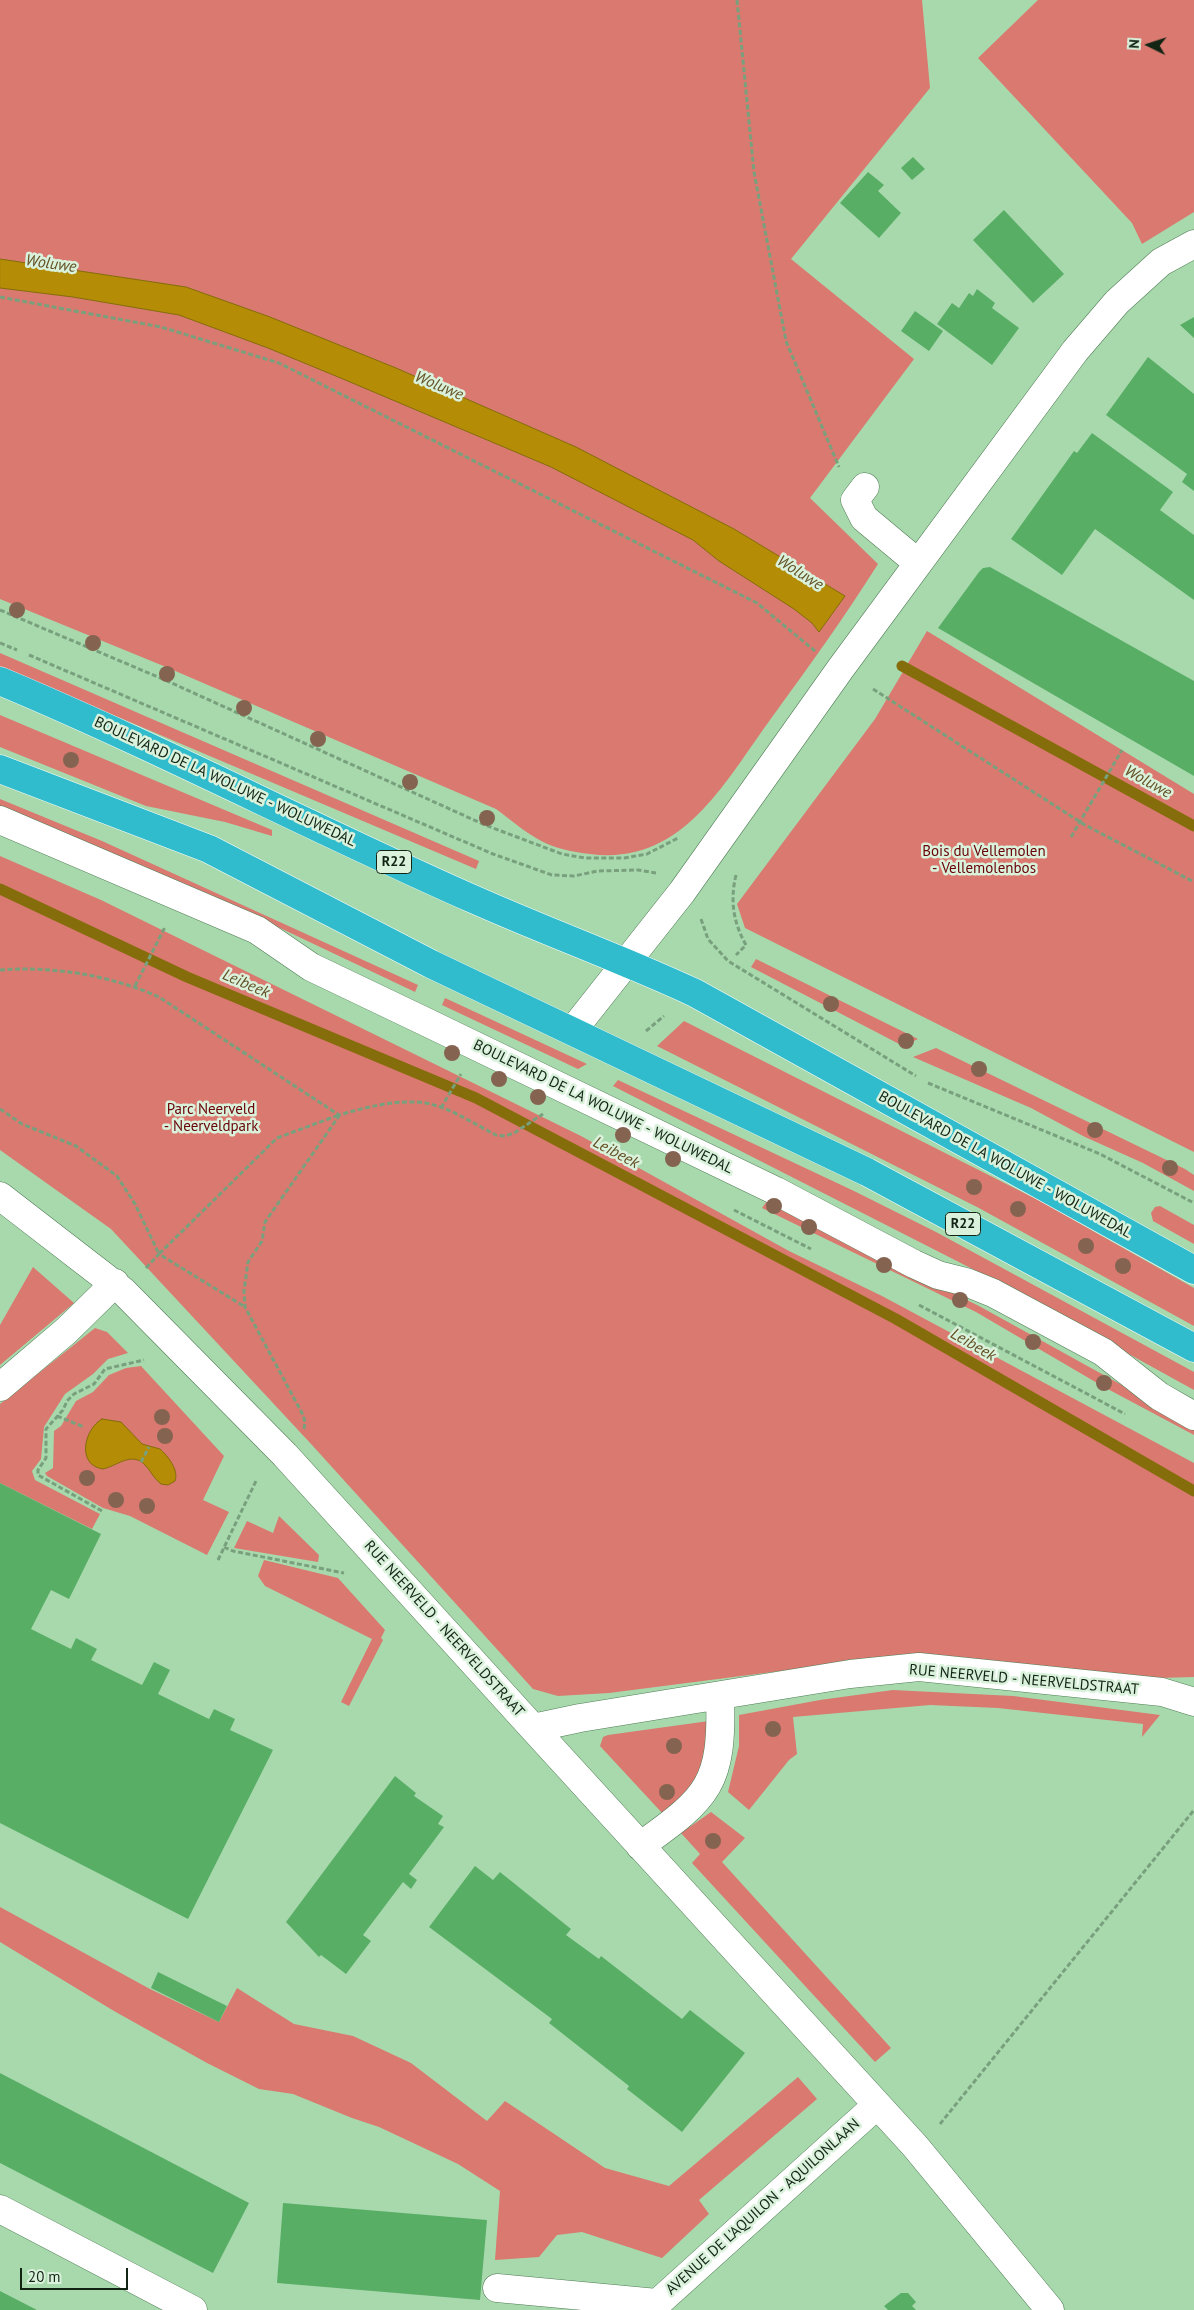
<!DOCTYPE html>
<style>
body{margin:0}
#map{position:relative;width:1194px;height:2310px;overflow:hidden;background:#a8d9ad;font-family:"PT Sans",sans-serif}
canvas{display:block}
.north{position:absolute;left:1124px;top:20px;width:50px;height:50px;-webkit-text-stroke:4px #daf2dc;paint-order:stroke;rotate:274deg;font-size:14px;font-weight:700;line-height:20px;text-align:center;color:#122515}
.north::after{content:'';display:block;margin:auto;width:18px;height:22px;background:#122515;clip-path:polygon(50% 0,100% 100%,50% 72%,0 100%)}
.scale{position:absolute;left:20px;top:2268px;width:108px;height:22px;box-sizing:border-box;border:2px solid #122515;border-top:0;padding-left:6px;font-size:15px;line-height:18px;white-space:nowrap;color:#122515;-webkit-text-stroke:4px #daf2dc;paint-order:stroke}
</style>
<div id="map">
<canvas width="1194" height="2310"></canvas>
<div class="north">N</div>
<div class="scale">20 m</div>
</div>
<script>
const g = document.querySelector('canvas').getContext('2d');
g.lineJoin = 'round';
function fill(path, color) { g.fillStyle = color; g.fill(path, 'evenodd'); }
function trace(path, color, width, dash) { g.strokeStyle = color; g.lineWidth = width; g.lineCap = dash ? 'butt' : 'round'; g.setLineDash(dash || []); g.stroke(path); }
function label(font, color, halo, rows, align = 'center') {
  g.font = font + ' "PT Sans",sans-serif'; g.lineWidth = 5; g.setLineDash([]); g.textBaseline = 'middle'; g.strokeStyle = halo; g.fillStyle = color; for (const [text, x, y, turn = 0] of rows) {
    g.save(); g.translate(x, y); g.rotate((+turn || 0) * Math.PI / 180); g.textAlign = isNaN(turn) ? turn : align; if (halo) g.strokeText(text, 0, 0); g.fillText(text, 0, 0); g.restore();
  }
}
const green = new Path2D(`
 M0,0h922l8,88 -139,171 123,100 -104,139 68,66c-34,54 -71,105 -108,156 -46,63 -88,146 -180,134 -18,-2 -38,-6 -54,-16 -14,-8 -26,-19 -40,-29l-330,-142 -166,-68z
 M1038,0h156v212l-52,32 -10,-21 -154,-165z
 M927,631l267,163v358l-449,-224 -8,-24 138,-185z
 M0,653l479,208 -3,8 -476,-202z
 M0,715l272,115v6l-47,-14 -79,-16 -146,-59z
 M0,799l102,42 316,144 -3,7 -135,-64 -280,-121z
 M0,856l101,44 480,236 208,115 93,45 312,167v214l-36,1 -261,-22 -288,37 -51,3 -25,-7 -221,-244 -201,-216 -111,-79z
 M756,959l162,80 -15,7 -152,-79z
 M445,998l142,66 -9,5 -136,-64z
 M684,1021l354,179 156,88v38l-217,-119 -320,-161z
 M936,1048l249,121 9,6v16l-51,-28 -58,-26 -54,-29 -118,-51z
 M618,1080l236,111 82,41 258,140v18l-192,-106 -389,-198z
 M767,1201l212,105 215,119v10l-90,-48 -128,-75 -214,-104z
 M1160,1206l34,19v19l-41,-23 -2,-8 4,-6z
 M33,1267l41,36 -74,62v-40z
 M95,1328l12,4 21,21 -20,6 -15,15 -28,20 -21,33 -3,32 -9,12 3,9 65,34 -8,15 -92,-46v-79z
 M141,1366l83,90 -21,44 26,12 -22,43 -77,-39 -27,-8 -56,-32 -2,-3 8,-5 1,-37 7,-5 15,-25 17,-9 16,-17 17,-7z
 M279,1516l40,39 -1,7 -84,-14 13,-27 26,12z
 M264,1560l74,18 47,52 -4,8 2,2 -34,66 -8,-4 31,-63 -107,-53 -7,-10z
 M893,1690l120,6 147,19 -18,22 1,-13 -145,-16 -68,-3 -137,12 4,37 -8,6 -40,50 -21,-18 11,-46v-31l81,-15z
 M709,1721l-2,38 -10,27 -34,28 -63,-68 3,-9 5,-2z
 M711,1812l34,26 -23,24 169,186 -16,14 -183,-199 8,-9 -19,-21z
 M0,1907l150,82 69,33 18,-34 57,36 59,12 58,27 76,58 18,-20 100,67 64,18 129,-109 19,22 -118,101 10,14 -47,44 -80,-26 -25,3 -18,22 -44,3 5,-69 -42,-27 -79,-37 -27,-9 -59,-24 -34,-5 -52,-26 -93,-52 -114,-69z`);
const water = new Path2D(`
 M0,259l186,28 84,30 126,51 180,79 158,82 111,67 -26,36 -7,-9 -18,-14 -75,-48 -26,-21 -142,-73 -208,-88 -75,-31 -89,-33 -106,-18 -73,-9z
 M102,1419l19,3 21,22 18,5c8,7 19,21 15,32l-7,4 -7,-1c-7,-5 -10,-13 -16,-19 -13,-14 -28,1 -42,4 -27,-4 -19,-40 -1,-50z`);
const stream = new Path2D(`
 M902,666l292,160
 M0,889l187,88 289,121 420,221 298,172`);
const building = new Path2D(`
 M913,157l12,12 -13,11 -11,-12z
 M868,172l16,13 -6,6 23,22 -22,25 -39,-35z
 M1004,210l60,64 -31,29 -60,-63z
 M977,289l18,14 -3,5 27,20 -27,37 -55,-41 15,-21 7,5 10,-15 4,3z
 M915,311l28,20 -14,20 -28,-20z
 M1194,317v21l-14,-13z
 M1148,357l46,37v97l-12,-9 5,-8 -81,-59z
 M1092,433l81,59 -13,18 34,25v65l-99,-71 -33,46 -51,-36 63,-88 3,2z
 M990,567l204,114v95l-256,-148 41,-56 4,-4z
 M0,1483l101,51 -32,65 -18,-9 -20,39 40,20 5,-11 21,11 -6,11 51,25 12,-23 16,8 -12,24 51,25 5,-10 21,10 -5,11 43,20 -85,169 -188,-96z
 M395,1776l21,17 -2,3 29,20 -5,8 6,3 -35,47 8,6 -6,9 -8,-7 -40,53 8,6 -25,33 -25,-19 -2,2 -33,-35z
 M475,1866l18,14 7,-8 71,57 -5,6 33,24 2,-3 81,63 8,-9 55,43 -63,79 -55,-43 2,-3 -80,-63 3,-4 -123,-92z
 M158,1972l69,34 -8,16 -68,-34z
 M0,2073l249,130 -36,70 -213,-110z
 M283,2203l204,17 -7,80 -203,-17z
 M0,2291l37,19h-37z
 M901,2293h7l8,9 -4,4 4,4h-28l-4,-4z`);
const path = new Path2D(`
 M737,0l17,172 32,169 53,126
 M0,297l161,30 118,36 478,240 58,48
 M0,610l165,70 320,145 77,29 23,4h39l23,-4 31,-16
 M0,643l17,7
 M29,655l464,199 59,21 22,1 24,-5 40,-1 18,3
 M873,689l212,136 109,57
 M736,875c-6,25 -3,47 10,70l-10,10
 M701,919l7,20 20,22 188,115
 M0,970c54,-4 109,5 159,27l180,118c25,-7 50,-14 76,-13 27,0 57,21 81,33l9,1 9,-3 29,-19
 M135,986l30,-59
 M646,1031l18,-15
 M928,1083l172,71 94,49
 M441,1108l20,-34
 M0,1109l22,15 54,22 41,30 18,28 24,50 118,-116 62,-23
 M734,1210l77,39
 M146,1268l13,-14 86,53
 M919,1305l206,109
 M57,1416l27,11
 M304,1429l1,-7 -2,-7 -58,-108 -1,-16 4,-29 14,-21 3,-19 74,-106
 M141,1462l8,-15
 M102,1511l-64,-36v-5l8,-12v-29l17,-19 4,-9 7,-7 20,-10 11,-15 39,-9
 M224,1547l9,4 111,22
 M218,1560l39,-81
 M940,2124l254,-314`);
const minor = new Path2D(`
 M865,487l-10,13 9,18 54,45
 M0,820l257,110 54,37 113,54 352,170 138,73 24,11 28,7 27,11 110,59 56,44 35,20
 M573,1030l109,-138 159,-224 234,-317 42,-49 44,-40 33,-18
 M0,1196l123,95 162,164 248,273 47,-10 270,-44 69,-7 243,25 32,10
 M0,1387l66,-56 49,-48
 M533,1728l382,418 135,164
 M640,1846c69,-49 83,-62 80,-150
 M0,2209l193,101
 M497,2288l160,15
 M650,2310l227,-205`);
const highway = new Path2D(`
 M0,681c160,67 314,148 473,218 74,33 149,60 222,94l499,277
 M0,769l209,80 222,115 436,208 327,176`);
const pathBridge = new Path2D(`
 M1071,837l51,-87`);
const trees = [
 [17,610],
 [93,643],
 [167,674],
 [244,708],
 [318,739],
 [71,760],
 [410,782],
 [487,818],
 [831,1004],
 [906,1041],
 [452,1053],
 [979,1069],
 [499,1079],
 [538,1097],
 [1095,1130],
 [623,1135],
 [673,1159],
 [1170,1168],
 [974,1187],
 [774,1206],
 [1018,1209],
 [809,1227],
 [1086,1246],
 [884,1265],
 [1123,1266],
 [960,1300],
 [1033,1342],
 [1104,1383],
 [162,1417],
 [165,1436],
 [87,1478],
 [116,1500],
 [147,1506],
 [773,1729],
 [674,1746],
 [667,1792],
 [713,1841]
];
const shields = [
 [394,862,35],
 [963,1224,35]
];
const shieldNames = [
 ["R22",394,862],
 ["R22",963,1224]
];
const streetNames = [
 ["BOULEVARD DE LA WOLUWE - WOLUWEDAL",225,782,25],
 ["BOULEVARD DE LA WOLUWE - WOLUWEDAL",603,1107,26],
 ["BOULEVARD DE LA WOLUWE - WOLUWEDAL",1005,1165,29],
 ["RUE NEERVELD - NEERVELDSTRAAT",444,1629,48],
 ["RUE NEERVELD - NEERVELDSTRAAT",1024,1680,5],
 ["AVENUE DE L'AQUILON - AQUILONLAAN",763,2207,-42]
];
const parkNames = [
 ["Bois du Vellemolen",984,852],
 ["- Vellemolenbos",984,869],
 ["Parc Neerveld",211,1110],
 ["- Neerveldpark",211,1127]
];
const waterNames = [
 ["Woluwe",51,264,8],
 ["Woluwe",439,386,23],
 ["Woluwe",800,573,32],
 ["Woluwe",1148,782,29],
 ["Leibeek",246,984,23],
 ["Leibeek",616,1153,28],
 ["Leibeek",973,1345,30]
];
fill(green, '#d9796f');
fill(water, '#b58c06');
trace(water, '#846d0a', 1);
trace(stream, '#846d0a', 11);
fill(building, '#59ae66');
trace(minor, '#4f7c54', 29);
trace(highway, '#fff', 29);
trace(path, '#79a07d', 3, [5, 2.5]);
trace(minor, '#fff', 28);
trace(highway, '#30bccd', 28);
trace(pathBridge, '#79a07d', 3, [5, 2.5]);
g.fillStyle = '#856351';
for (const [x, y] of trees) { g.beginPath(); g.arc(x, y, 8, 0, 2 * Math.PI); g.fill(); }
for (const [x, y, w] of shields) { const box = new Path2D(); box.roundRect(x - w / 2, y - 11.5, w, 23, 4); g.fillStyle = '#daf2dc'; g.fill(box); trace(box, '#122515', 1); }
label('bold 14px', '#122515', null, shieldNames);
label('15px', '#122515', '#daf2dc', streetNames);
label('15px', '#680206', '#daf2dc', parkNames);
label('italic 16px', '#635125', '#daf2dc', waterNames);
</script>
